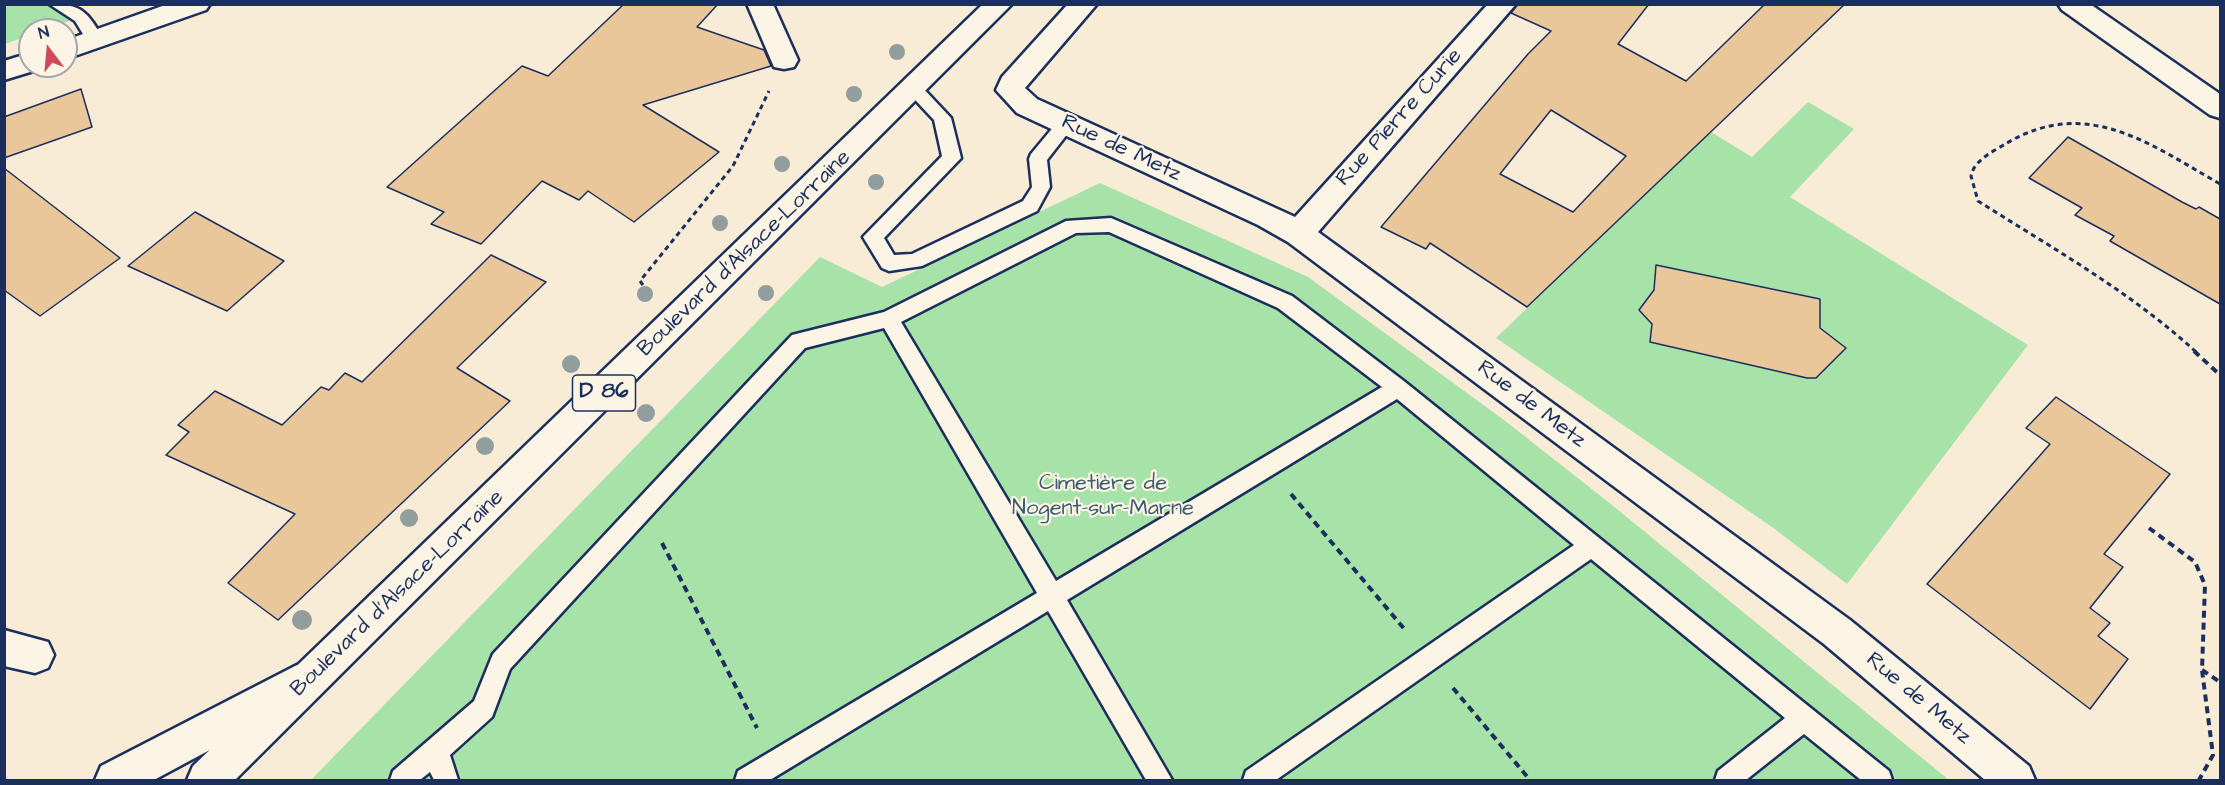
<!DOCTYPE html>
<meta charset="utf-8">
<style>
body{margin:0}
#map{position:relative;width:2225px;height:785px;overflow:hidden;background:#f8ecd6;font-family:"Architects Daughter",sans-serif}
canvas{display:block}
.frame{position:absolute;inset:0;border:6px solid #1b2f5e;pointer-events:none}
.north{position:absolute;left:18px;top:18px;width:60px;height:60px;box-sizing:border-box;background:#fcf5e5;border:2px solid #a2a6af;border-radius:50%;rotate:344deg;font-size:16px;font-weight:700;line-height:24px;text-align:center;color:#1b2f5e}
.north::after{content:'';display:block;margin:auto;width:21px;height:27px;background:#d1495b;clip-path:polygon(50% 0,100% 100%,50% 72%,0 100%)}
</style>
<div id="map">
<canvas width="2225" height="785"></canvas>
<div class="frame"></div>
<div class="north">N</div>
</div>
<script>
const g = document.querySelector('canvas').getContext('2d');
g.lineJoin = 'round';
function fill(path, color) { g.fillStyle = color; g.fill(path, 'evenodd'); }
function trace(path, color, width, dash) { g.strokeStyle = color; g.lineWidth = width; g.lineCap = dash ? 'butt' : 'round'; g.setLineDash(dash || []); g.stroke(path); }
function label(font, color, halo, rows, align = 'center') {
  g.font = font + ' "Architects Daughter",sans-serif'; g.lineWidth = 4.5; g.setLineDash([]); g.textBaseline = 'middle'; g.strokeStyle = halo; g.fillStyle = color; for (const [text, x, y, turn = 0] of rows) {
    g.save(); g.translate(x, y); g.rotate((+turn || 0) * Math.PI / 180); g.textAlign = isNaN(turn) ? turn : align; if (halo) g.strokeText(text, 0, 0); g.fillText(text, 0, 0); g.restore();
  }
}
const green = new Path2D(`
 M5,5h45l25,14 -32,11h-13v5l-25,9z
 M1808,102l46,27 -64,68 238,148 -181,239 -75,-57 -276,-189 215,-206 41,25z
 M1100,183l208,94 196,143 103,81 342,279h-1638l509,-523 62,30z`);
const building = new Path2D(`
 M624,4h94l-21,23 67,23 7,16 -128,39 76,47 -85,70 -46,-31 -9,9 -37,-19 -61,63 -50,-20 13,-12 -57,-25 135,-121 26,10z
 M1518,4h131l-31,40 68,37 79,-77h80l-318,303 -97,-64 -4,6 -45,-22 147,-173 23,-23 -40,-18zM1551,110l75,46 -53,56 -73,-38z
 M81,89l11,38 -88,31v-41z
 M2068,137l114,65 14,7 3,-2 21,12v85l-110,-63 4,-5 -39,-21 7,-7 -53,-30z
 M4,168l116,90 -80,58 -36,-26z
 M195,212l89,49 -57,50 -99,-45z
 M491,255l55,27 -89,86 53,33 -232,219 -50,-37 67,-69 -129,-59 23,-23 -11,-7 37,-34 67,34 39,-38 8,3 16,-17 17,9z
 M1656,265l164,34v29l26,20 -30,30h-9l-157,-36 2,-18 -13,-14 15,-20z
 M2056,397l114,77 -66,80 19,13 -33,41 20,15 -12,13 30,23 -38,50 -163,-125 123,-140 -24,-16z`);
const pathFar1 = new Path2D(`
 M643,285l-3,-4 93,-115 36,-75
 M2196,352c-65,-60 -144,-104 -218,-151l-7,-25c3,-16 23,-25 36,-33 80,-47 143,1 213,41`);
const path = new Path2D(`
 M2194,351l26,24
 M1291,494l115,137
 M2149,528l46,34 10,23 -3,85 11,85 -14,25
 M662,543l95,185
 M2202,670l18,12
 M1453,688l77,92`);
const lane = new Path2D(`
 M49,4c34,0 38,8 55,36l-3,4h-12l-14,-23z
 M914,83l6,2 31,33 10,40 -77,80 10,17 18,-1 111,-53 9,-14 -3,-28 2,-5 29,-35h12l3,5 -28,36 3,27 -13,24 -115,55 -33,5 -7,-3 -19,-31 79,-81 -8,-36 -29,-31 3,-4z
 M1111,218l181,78 113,86 484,389 3,9h-31l-57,-46 -58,46h-31l3,-9 67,-53 -194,-159 -315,221h-33l3,-9 328,-226 -177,-146 -330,201 105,180h-26l-98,-169 -278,169h-35l3,-9 299,-178 -153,-265 -79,20 -295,321 -18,48 -42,38 8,25h-24l-4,-8 -10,8h-30l3,-9 81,-70 19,-47 299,-319 92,-23 182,-91zM1109,232l169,76 104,79 -326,194 -155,-259 175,-89z`);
const street = new Path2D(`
 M747,4h26l25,56 -4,7 -10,2 -10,-2z
 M1068,4h29l-72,84 12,11 258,118 193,-213h28l-198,228 532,388 179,146 6,14h-50l-161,-136 -536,-402 -30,-17 -241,-112 -21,-23 6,-13z
 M4,630l44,12 6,13 -6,13 -13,5 -31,-7z
 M297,665l13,5 6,13 -6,13 -156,84h-59l6,-14z`);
const secondary = new Path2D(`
 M168,4h42l-4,6 -140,49v-19z
 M2058,4h32l130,90v24l-10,-3 -148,-105z
 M30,53v13h11l-1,3 -36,11v-19z`);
const primary = new Path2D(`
 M983,4h29l-777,776h-48l6,-14z`);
const trees = [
 [897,52,8],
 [854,94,8],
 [782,164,8],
 [876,182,8],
 [720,223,8],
 [766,293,8],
 [645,294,8],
 [571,364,9],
 [646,413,9],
 [485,446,9],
 [409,518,9],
 [302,620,10]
];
const shields = [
 [604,393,63]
];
const shieldNames = [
 ["D 86",604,393]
];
const streetNames = [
 ["Rue Pierre Curie",1400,118,-48],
 ["Rue de Metz",1121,149,25],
 ["Boulevard d'Alsace-Lorraine",745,254,-44],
 ["Rue de Metz",1531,405,37],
 ["Boulevard d'Alsace-Lorraine",398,594,-44],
 ["Rue de Metz",1918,699,40]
];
const parkNames = [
 ["Cimetière de",1103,484],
 ["Nogent-sur-Marne",1103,509]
];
fill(green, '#a7e2a8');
fill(building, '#eac79b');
trace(building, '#1b2f5e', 1.5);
trace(lane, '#1b2f5e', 5);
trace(street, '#1b2f5e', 5);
trace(secondary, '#1b2f5e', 5);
trace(primary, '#1b2f5e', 5);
trace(pathFar1, '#1b2f5e', 3, [5, 4]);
trace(path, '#1b2f5e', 4, [7, 5]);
fill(lane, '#fcf5e5');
fill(street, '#fcf5e5');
fill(secondary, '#fcf5e5');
fill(primary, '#fcf5e5');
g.fillStyle = '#929d9e';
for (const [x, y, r] of trees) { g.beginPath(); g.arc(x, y, r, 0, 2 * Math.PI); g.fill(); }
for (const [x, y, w] of shields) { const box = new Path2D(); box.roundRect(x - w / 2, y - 18, w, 36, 4.5); g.fillStyle = '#fcf5e5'; g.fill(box); trace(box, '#1b2f5e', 1.5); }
label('bold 21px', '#1b2f5e', null, shieldNames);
label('22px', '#1b2f5e', '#fcf5e5', streetNames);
label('22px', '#3e5c70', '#fcf5e5', parkNames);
</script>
